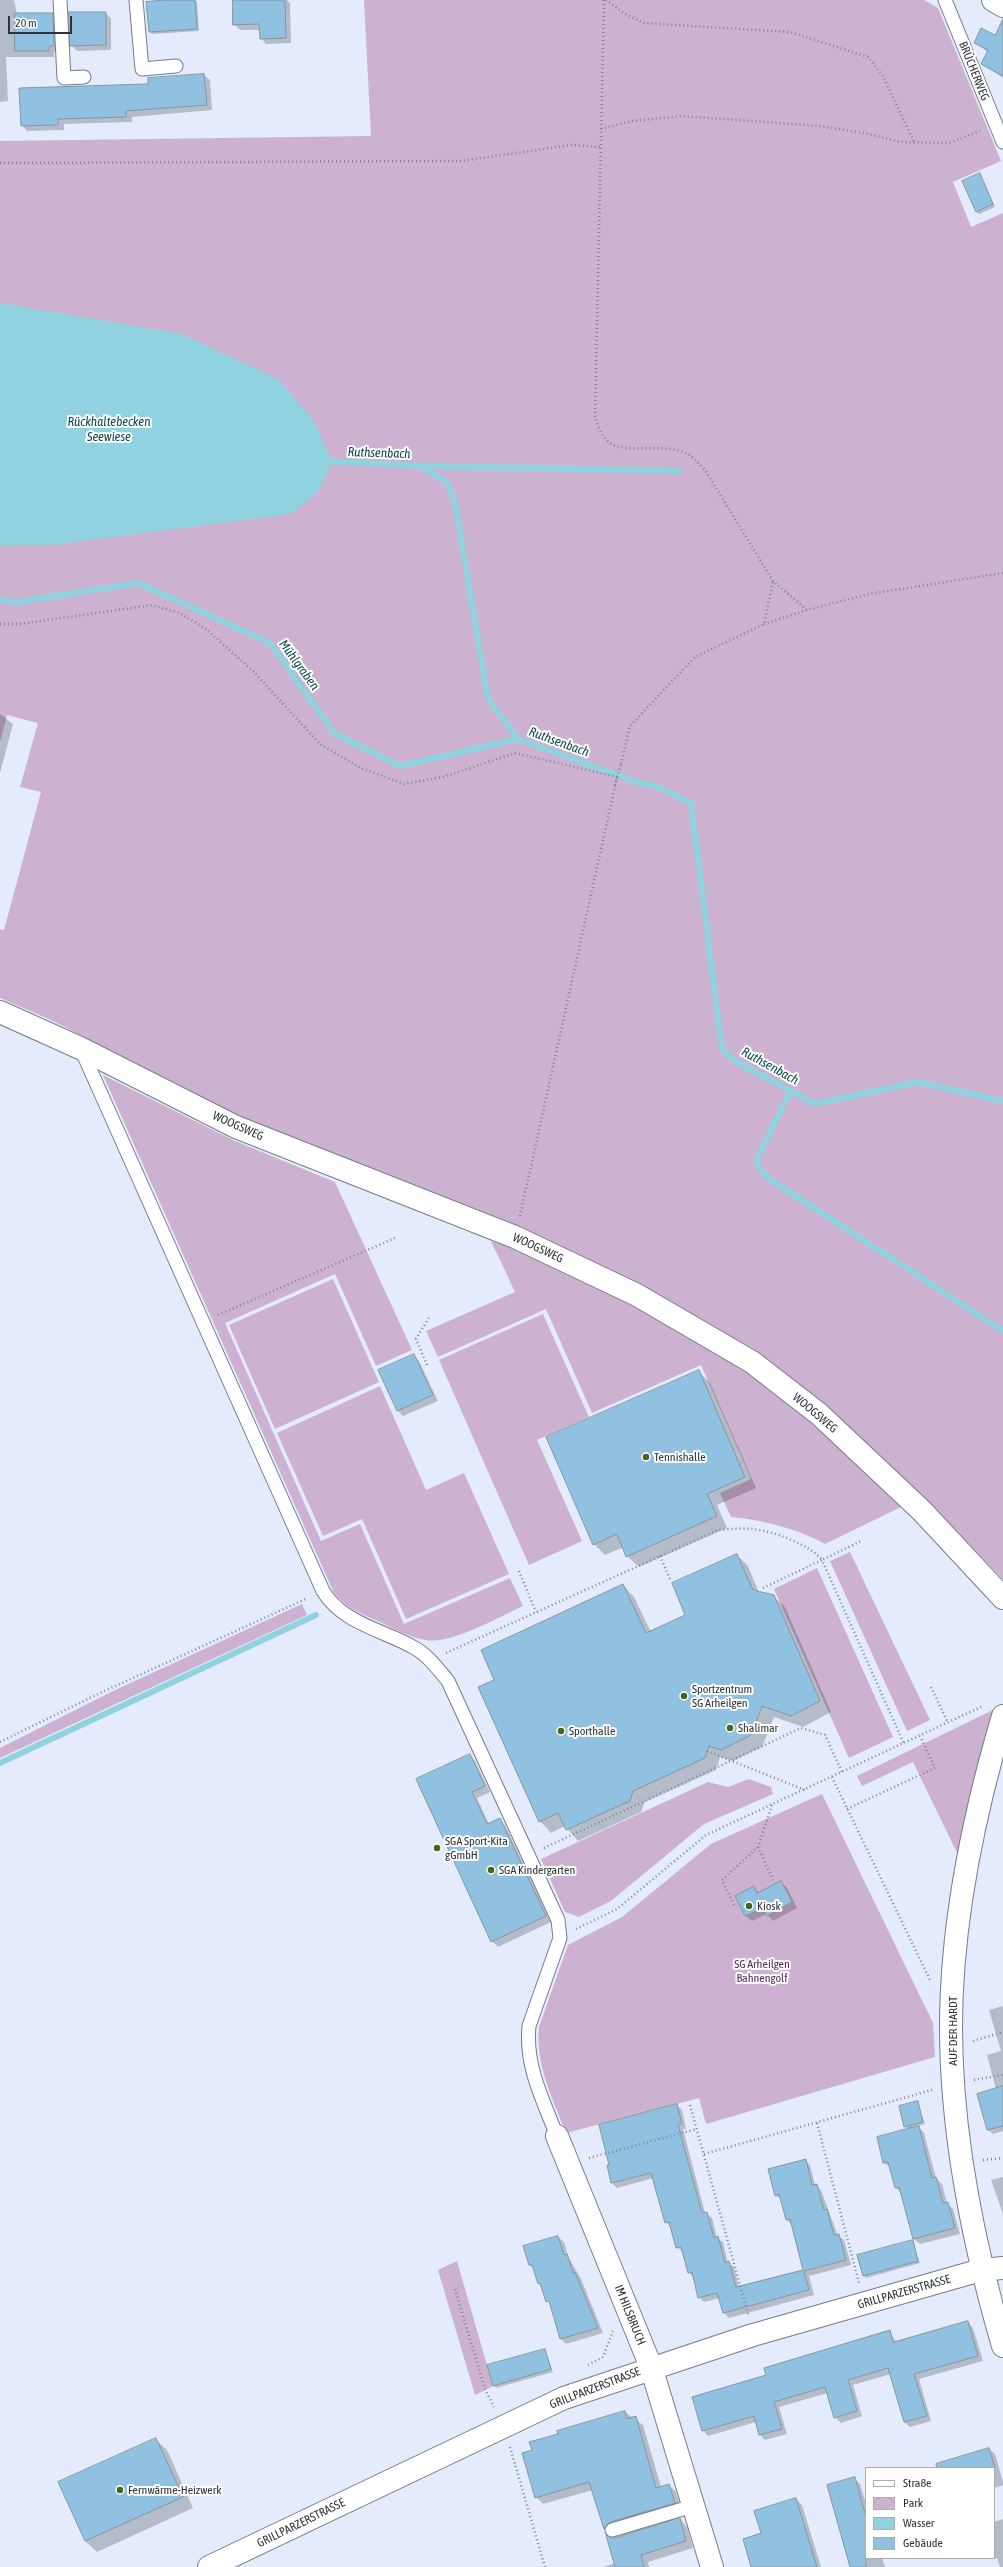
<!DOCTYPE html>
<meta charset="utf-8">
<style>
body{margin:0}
#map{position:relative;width:1003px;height:2567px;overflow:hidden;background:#e3ebfc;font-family:"Asap Condensed",sans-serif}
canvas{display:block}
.legend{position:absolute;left:865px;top:2467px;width:130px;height:92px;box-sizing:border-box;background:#fff;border:1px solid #acadaf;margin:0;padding:5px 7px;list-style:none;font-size:12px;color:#2f3238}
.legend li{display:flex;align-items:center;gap:8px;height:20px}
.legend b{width:20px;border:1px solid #acadaf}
.scale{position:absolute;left:8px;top:16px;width:64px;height:18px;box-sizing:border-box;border:2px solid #2f3238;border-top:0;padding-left:5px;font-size:12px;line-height:14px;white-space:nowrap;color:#2f3238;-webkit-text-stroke:3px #fff;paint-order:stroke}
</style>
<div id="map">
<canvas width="1003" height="2567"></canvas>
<ul class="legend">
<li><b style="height:5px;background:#fff"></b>Straße</li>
<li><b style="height:11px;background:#ccb1d1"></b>Park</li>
<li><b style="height:11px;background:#90d2df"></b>Wasser</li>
<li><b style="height:11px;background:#90c1e1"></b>Gebäude</li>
</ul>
<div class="scale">20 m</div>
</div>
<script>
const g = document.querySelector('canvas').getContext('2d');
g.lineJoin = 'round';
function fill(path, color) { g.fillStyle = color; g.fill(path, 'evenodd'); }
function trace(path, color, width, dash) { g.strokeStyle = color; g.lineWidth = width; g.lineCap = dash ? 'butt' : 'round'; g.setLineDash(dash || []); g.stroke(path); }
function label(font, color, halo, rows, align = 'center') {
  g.font = font + ' "Asap Condensed",sans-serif'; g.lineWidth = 4; g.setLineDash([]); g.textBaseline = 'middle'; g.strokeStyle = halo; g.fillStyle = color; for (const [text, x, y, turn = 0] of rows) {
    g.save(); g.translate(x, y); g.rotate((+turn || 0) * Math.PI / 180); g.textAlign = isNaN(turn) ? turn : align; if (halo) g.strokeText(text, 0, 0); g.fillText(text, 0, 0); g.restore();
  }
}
const green = new Path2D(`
 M364,0h560l14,8 63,153 -48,21 18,45 32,-14v1367l-71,-75 -104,-97 -70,-56 -115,-66 -133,-64 -266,-104 -193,-98 -51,-22v-69l4,1 37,-138 -21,-5 18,-64 -31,-8 -7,27v-601l371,-5z
 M103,1075l132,66 100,41 77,168 -36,16 -41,-92 -110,49 96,218 39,-17 44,100 106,-46 13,28c-25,11 -71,39 -98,34 -16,-3 -31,-11 -45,-18 -18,-8 -34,-14 -46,-29z
 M491,1241l18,6 123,56 114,68 68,53 87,83 -76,37c-29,-16 -62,-24 -94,-27l-11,-24 31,-14 -50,-114 -109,48 -46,-104 -108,48 -12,-26 89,-39z
 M333,1279l46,103 -104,47 -46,-104z
 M543,1314l46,103 -52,23 45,101 -53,24 -90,-205z
 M380,1386l46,104 38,-17 45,101 -103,45 -44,-100 -39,17 -46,-103z
 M850,1552l80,168 -23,11 -77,-170z
 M817,1568l76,169 -44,21 -75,-169z
 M302,1604l5,11 -307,143v-10l111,-56z
 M997,1708l-19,57 -20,90 -45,-93 -51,24 -5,-10z
 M749,1779l22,8 2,7 -69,30 -93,77 -32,16 -14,-5 -24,-53 167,-77 20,5z
 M822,1794l111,229 2,34 -229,67 -7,-26 -133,35c-13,-34 -31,-68 -27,-106l29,-82 54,-28 89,-73z
 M457,2261l36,125 -18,9 -37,-125z`);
const water = new Path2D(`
 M0,303l182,31 96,45 36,42 18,41 -14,30 -27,22 -240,31 -51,1z`);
const shadow = new Path2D(`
 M0,0h14l3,14h35l7,7 1,31h-6v5h-48l2,44 -8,1z
 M177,0l20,1 2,30 -46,3 -3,-2z
 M234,0h53l3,3 1,40 -25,1 -5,-6 -1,-8h-20l-6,-6z
 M105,13l6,5v32l-34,1 -6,-6z
 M1003,40v38l-21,-14 6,-12 -13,-9z
 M204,75l6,5 2,30 -80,7v5l-68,2v6l-37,1 -5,-6 127,-40z
 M980,174l15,33 -16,7 -3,-3z
 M0,714l13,10 -13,49z
 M414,1355l5,6 19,40 -35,15 -5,-5z
 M698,1371l12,12 46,105 -39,17 10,23 -88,39 -12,-11 -3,-9 -19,8 -11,-11z
 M737,1555l11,11 11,27 14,3 12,11 46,105 -28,15 -29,-10 -12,30 -29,14 -13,-4 -4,13 -71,32 -4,10 -63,29 -13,-15 -14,7 -11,-12 -44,-141 127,-95 11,12 17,35 35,-16z
 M470,1755l5,6 15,31 -13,6 12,26 11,-4 5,5 46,97 -53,25 -6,-6 -75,-161z
 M781,1882l6,6 10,20 -24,13 -6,-7 -15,7 -6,-5 -10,-20 17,-9 6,6z
 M1003,2006v125l-10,3 -5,-4 -10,-35 18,-6 -9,-34 14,-4 -12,-41z
 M917,2102l8,22 -7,2 6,7 12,45 6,6 5,19 6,6 7,25 -40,10 -6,-5 -12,-45 -6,-6 -5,-20 -7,-5 -6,-25 30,-8 -3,-4z
 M677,2105l5,5 4,19h-3l22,84 7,5 5,20 6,4 5,21 6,4 5,20 65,-17 -12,-45 -5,-5 -5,-20 -7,-5 30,-35 5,5 5,20 6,5 17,46 6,4 7,25 -42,11 5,19 -85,23 -5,-5 -4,-15 -16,4 -5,-5 -6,-20 -5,-5 -5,-20 -6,-5 -6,-20 -5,-5 -12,-44 -37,10 -5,-5 -4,-17z
 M1003,2177v37l-12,-34z
 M558,2237l6,5 4,14 13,23 22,54 -37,11 -5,-5 -10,-34 -12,-22 -5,-14 -4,-4z
 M912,2241l8,22 -54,15 -2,-3z
 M968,2322l5,6 10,33 -64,18 12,42 -21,6 -6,-5 -13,-48 -38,11 9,31 -21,7 -6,-6 -7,-24 -49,14 8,27 -22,6 -5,-5 -4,-13 -48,14 -5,-6 64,-54 122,-45 8,12z
 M545,2350l8,22 -57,16 -2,-3z
 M625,2412l18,13 18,62 8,-2 7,7 6,18 -70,26 -7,-7 -12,-39 -50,14 -7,-7 -3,-46 26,-17z
 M155,2439l12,11 26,58 -96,44 -12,-11z
 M989,2449l6,5 8,28v3l-9,3v-20h-30z
 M854,2478l6,6 6,20v54h16l3,9h-34z
 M796,2499l6,6 19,62h-49z
 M680,2519l7,8 6,21 -45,14 1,5h-46l12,-4v-24z
 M1003,2519v48h-3l-3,-9 -3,1 -1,-1 1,-36z`);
const stream = new Path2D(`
 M326,461l93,5 28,16 8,21 33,196 16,21 14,19 115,42 25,6 33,16 31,246 13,12 80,43 103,-22 85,19
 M420,466l260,5
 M0,600l17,2 121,-19 132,60 64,90 66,33 118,-27
 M790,1092l-34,69 9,15 238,155
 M0,1763l316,-148`);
const building = new Path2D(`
 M165,0h30l2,29 -48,3 -3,-30z
 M233,0h52l1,38 -26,1 -1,-15 -26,1z
 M69,12h37v33l-36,1z
 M15,13h38l1,33h-5v5h-34z
 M1003,19v57l-22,-12 7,-14 -14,-7 7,-15 14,7z
 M204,74l3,31 -81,6v6l-68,2v6l-37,1 -2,-38 129,-4v-6z
 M980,173l13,31 -17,8 -14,-31z
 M414,1354l19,41 -36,16 -19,-41z
 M699,1370l46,107 -38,17 10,22 -91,41 -9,-23 -24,11 -47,-108z
 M737,1554l16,36 21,5 46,106 -29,15 -29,-10 -11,29 -30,15 -12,-4 -4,12 -72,33 -3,10 -64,29 -8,-17 -19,9 -61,-135 16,-7 -13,-30 142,-66 23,49 39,-18 -13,-32z
 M470,1754l15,32 -13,6 15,32 13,-6 46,98 -55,26 -75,-163z
 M781,1881l11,21 -25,14 -4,-8 -18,8 -10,-20 19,-10 3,7z
 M1003,2086v40l-16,4 -10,-36z
 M918,2101l5,21 -19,5 -5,-21z
 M677,2104l5,20 -4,1 24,88 5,-1 7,26 4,-2 7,27 4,-2 7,26 67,-17 -13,-51 -4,1 -7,-26 -4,2 -7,-27 38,-10 6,26 5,-1 7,26 3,-1 7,26 5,-1 7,26 -42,11 5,19 -86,23 -6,-20 -19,5 -6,-26 -4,1 -7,-26 -5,1 -7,-26 -4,1 -14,-50 -40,10 -4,-18h2l-10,-40z
 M919,2126l13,52 4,-1 7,26 5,-1 7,26 -42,11 -14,-52 -4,1 -7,-26 -5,1 -6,-26z
 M558,2236l6,19 3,-1 6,19 2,-1 23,56 -38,11 -11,-38 -3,1 -6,-19 -2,1 -6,-19h-3l-6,-19z
 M913,2240l5,21 -55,15 -6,-21z
 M968,2321l10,35 -64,18 13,42 -23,6 -16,-54 -40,12 9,31 -23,7 -9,-31 -51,15 8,27 -23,6 -5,-19 -52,15 -10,-34 74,-22 -2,-7 126,-38 3,12z
 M545,2349l6,20 -58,17 -6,-21z
 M625,2411l2,8 9,-3 20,72 13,-4 6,19 -65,19 -6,7 -15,-47 -54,16 -13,-45 10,-3 -3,-8 29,-8 -1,-3z
 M156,2438l27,59 -98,44 -27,-59z
 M989,2448l6,20h-58l-1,-4z
 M855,2477l11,40v50h-16l-23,-82z
 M796,2498l21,69h-66l-8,-28 18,-6 -7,-22z
 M680,2518l6,23 -45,14 3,12h-29l-9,-32 8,3z`);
const path = new Path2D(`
 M604,0l-9,416c3,9 6,21 15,27 18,12 57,-2 79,12 6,3 11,11 16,15l68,111 34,29 62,-16 134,-21
 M606,0l19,14 19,9 146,9 78,25 15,19 31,66
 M601,129l31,-8 50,-5 138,10 44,7 37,9 48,1 31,-12
 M0,163l461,-2 110,-16 29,2
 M0,624h20l132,-19 28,8 26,16 47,42 67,73 41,24 43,16 39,-7 72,-24 102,24
 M764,624l43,-14
 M621,764l9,-38 65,-69 69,-33 9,-43
 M520,1216l97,-439
 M218,1315l177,-77
 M427,1365l-11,-26 14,-23
 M660,1556l10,23
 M519,1571l17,41
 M763,1588l59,-28 82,184
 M446,1653l272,-123c11,-1 23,-2 34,-1 21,2 57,15 70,31l39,-19
 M931,1687l17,36
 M0,1742l100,-49 208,-95
 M707,1751l98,39
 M832,1777l98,203
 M772,1805l-14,42 15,33
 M847,1809l88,-41 -15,-32
 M544,1848l257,-120 24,7 17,37
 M734,1905l-12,-25 36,-33
 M576,1929l41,-20 89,-74 277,-129
 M973,2041l30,-9
 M974,2080l29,-5
 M690,2105l58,209
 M817,2123l42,160
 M704,2154l228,-64
 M589,2158l108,-29
 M983,2160l20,-2
 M455,2289l30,100 9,18
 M588,2365l15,-8 10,-26
 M510,2447l35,120`);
const lane = new Path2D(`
 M60,0l4,78 20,-1
 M136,0l6,69 34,-3
 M945,0l58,142
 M81,1049l242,542c19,32 60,39 90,56 15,8 24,21 35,34l110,239 2,18 -31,88c-4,40 14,74 28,110
 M612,2530l81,-24`);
const street = new Path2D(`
 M0,1012l80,36 156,79 279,110 122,58 115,67 67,52 103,97 81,87
 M1003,1716c-29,98 -52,208 -52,311 0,107 22,216 52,319
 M557,2136l94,231 61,200
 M209,2567l355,-169 189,-63 228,-65 22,-2`);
const secondary = new Path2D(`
 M993,0l10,6`);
const pathBridge = new Path2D(`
 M615,785l6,-21`);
const markers = [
 [646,1457,4,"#486518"],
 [684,1696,4,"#486518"],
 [730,1728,4,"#486518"],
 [561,1731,4,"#486518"],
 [437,1848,4,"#486518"],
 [491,1870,4,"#486518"],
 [749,1906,4,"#486518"],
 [120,2490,4,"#486518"]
];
const streetNames = [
 ["BRÜCHERWEG",974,71,68],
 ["WOOGSWEG",238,1126,24],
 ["WOOGSWEG",538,1248,25],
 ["WOOGSWEG",815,1413,40],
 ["AUF DER HARDT",953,2031,-90],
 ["GRILLPARZERSTRASSE",904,2292,-16],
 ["IM HILSBRUCH",630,2315,68],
 ["GRILLPARZERSTRASSE",595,2388,-21],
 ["GRILLPARZERSTRASSE",301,2523,-26]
];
const poiNames = [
 ["Tennishalle",654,1457],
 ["Sportzentrum",692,1689],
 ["SG Arheilgen",692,1703],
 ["Shalimar",738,1728],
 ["Sporthalle",569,1731],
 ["SGA Sport-Kita",445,1841],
 ["gGmbH",445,1855],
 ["SGA Kindergarten",499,1870],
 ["Kiosk",757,1906],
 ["Fernwärme-Heizwerk",128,2490]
];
const parkNames = [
 ["SG Arheilgen",762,1964],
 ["Bahnengolf",762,1978]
];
const waterNames = [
 ["Rückhaltebecken",109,422],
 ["Seewiese",109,437],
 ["Ruthsenbach",379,453,2],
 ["Mühlgraben",299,665,54],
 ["Ruthsenbach",559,742,20],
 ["Ruthsenbach",770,1066,29]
];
fill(green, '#ccb1d1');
fill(water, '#90d2df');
fill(shadow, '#0003');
trace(stream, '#90d2df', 6);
fill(building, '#90c1e1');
trace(building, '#8696a1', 1);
trace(lane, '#757c8b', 15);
trace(street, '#757c8b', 24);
trace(secondary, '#757c8b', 24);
trace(path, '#818792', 2.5, [1, 3]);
trace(lane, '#fff', 13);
trace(street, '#fff', 22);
trace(secondary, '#fff', 22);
trace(pathBridge, '#818792', 2.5, [1, 3]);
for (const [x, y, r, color] of markers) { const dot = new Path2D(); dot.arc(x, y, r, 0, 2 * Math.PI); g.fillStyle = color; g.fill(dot); trace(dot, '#fff', 1.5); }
label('12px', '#2f3238', '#fff', streetNames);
label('12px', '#2f3238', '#fff', poiNames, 'left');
label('12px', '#552a5e', '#fff', parkNames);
label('italic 13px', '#0c4851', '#fff', waterNames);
</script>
